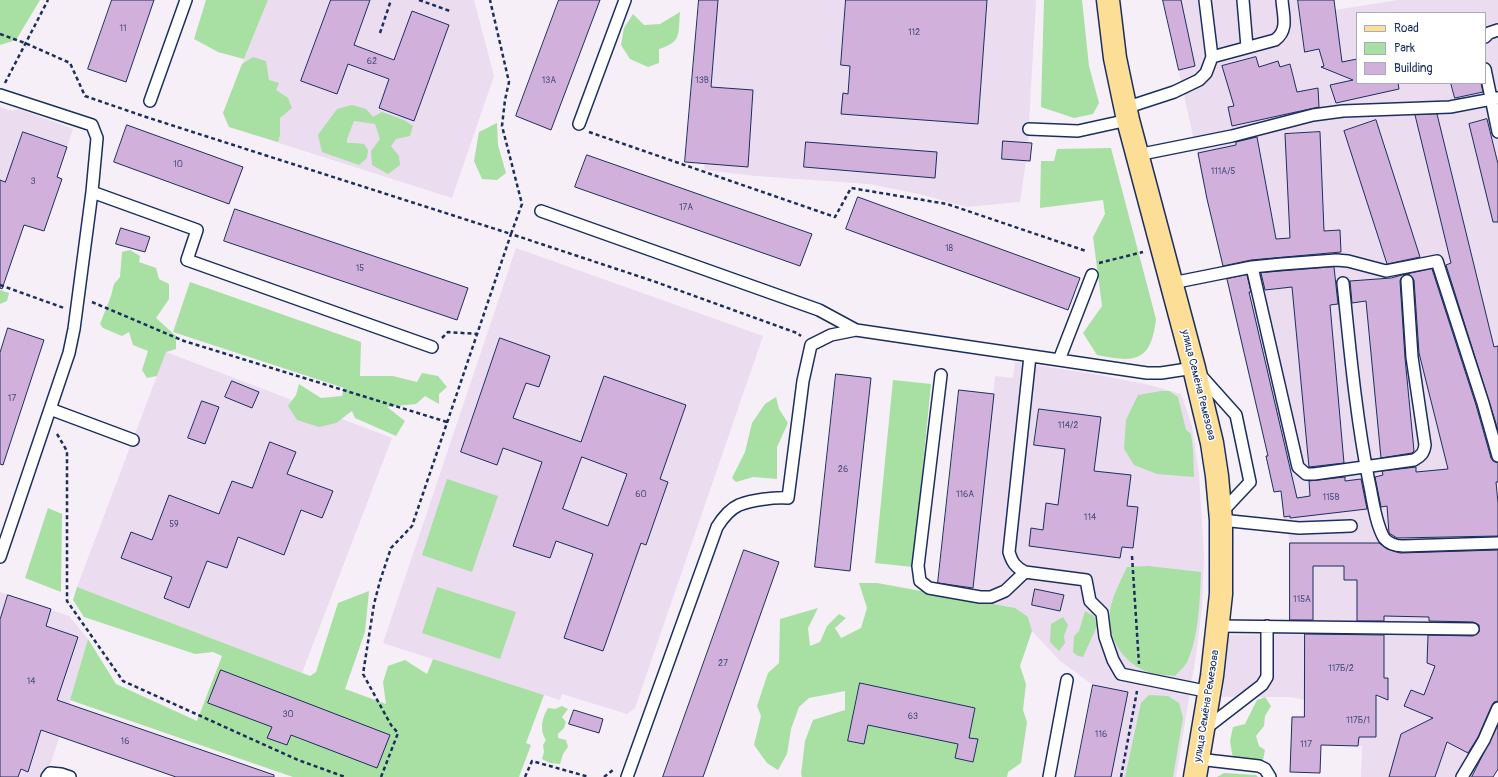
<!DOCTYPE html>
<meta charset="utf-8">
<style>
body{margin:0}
#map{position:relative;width:1498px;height:777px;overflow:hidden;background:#f6eff8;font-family:Pangolin,sans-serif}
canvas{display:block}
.legend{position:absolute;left:1356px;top:12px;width:130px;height:72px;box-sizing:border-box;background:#fff;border:1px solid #a4acbf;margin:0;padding:5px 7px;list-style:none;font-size:12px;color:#1b2f5e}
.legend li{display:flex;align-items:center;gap:8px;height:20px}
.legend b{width:20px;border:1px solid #a4acbf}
</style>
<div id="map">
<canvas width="1498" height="777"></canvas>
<ul class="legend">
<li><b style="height:5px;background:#fdde96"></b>Road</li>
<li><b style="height:11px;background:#a8dfa2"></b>Park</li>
<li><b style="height:11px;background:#d1b0dc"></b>Building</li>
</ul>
</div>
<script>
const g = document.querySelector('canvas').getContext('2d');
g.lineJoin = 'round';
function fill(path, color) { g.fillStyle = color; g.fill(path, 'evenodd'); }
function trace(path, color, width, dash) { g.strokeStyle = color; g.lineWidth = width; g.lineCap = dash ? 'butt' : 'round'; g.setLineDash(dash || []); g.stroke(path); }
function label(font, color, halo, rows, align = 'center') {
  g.font = font + ' Pangolin,sans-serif'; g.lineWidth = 3; g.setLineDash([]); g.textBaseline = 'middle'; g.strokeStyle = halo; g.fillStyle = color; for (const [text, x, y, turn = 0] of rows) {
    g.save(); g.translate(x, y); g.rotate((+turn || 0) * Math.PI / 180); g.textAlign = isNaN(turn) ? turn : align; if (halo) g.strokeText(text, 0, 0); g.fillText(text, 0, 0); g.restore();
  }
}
const built = new Path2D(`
 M268,0h206l20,76 -42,122 -223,-71 -6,-14z
 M718,0h318l-8,142 4,1 -2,18h-4l-6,41 -53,5 -48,-13 -50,-10 -113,-8 -51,-6 -1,-6z
 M1163,0h171l1,10 63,-10h100v769l-5,8h-132l1,-31h-4l1,-9h17v-39h12v-20l-12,-1 -71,23 -14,-3h-69l7,-62 76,-1 -15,-14v-77l-6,-26 -3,-26 -7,1 -8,-36 2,-1 -61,-256zM1357,13h128v70h-128z
 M0,107l12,4 7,-2 54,20 -6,18 -45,-15 -16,50 18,43 -19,56 -5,-1z
 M516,248l247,88 -128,372 -8,6 -65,-20 -2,6 -177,-57z
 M166,352l226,86 -90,235 -225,-86z
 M1015,362l79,12 56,11 31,9 11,32 7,48 5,81 -2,52 -6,48 -20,122h-65l17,-85 -35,-7 -33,-24 -28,-30 -4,-14 -56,-17 23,-224 18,2z
 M0,592l69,24 19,23 -18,61v5l-24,72h-46z`);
const green = new Path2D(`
 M0,0h40l-24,40 -16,5z
 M206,0h62l-24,59 -26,-7 -24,-13z
 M1044,0h38l7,66 10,37 -6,11 -19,4 -33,-11z
 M680,12c-2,22 2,30 -21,37v14l-11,4 -18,-8 -9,-14 3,-17 9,-14 11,11 16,-1z
 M253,57l13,4 3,19 10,3 -3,7 12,8 4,10 -12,10v17l-2,7 -49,-15 -6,-14 19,-49z
 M352,105l14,4 7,8 9,-5 22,8 9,6 -3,10 -14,3 -5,7 8,10 1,9 -12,9 -16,-9 -1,-14 9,-12 -5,-15 -21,-3 -7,18v4h8l9,1 4,6 -1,8 -8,7 -37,-13 -4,-17 19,-26z
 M497,123l1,22 8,28 -9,7 -15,-1 -8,-18 5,-29z
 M1111,148l45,171c-5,43 -21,44 -59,36l-14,-22 19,-27 -9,-69 12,-23 -2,-14 -63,8 1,-47h13l3,-12z
 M130,250l10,6 -1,6 17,6 3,11 10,5v15l-13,19 20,18v13l-10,3 -9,24 -10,2 -5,-8 6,-19 -15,-6 -4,-13 -7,4 -19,-8 -3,-4 11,-28 3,-12 6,-7 2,-25z
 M190,282l171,60 -1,34h33l24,6 5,-9 16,3 9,11 -8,7v10l-14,-8 -9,8 -29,3 18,14 -9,15 -41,-18 -3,-7 -16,12 -17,4 -22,-7 -9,-14 8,-11 3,-11 22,14 21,-2 2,-8 -171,-56z
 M0,290l9,3 -2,8 -7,3z
 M893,380l38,4 -18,183 -38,-4z
 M1161,391h8l9,6 8,33 5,4 2,16 1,27 -37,-3 -23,-9 -10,-16 2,-29 12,-25z
 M776,397l3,12 9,14 -11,24v32l-24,-2 -17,5 -4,-4 13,-26 7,-29 13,-19z
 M447,479l51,17 -26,76 -50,-17z
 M48,508l14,6 -1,78 -36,-14z
 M1148,566l53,6c-1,27 -2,65 -14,90 -2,5 -8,9 -12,14 -6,-1 -13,-1 -19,-2 -29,-5 -50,-34 -46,-63 2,-14 11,-31 17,-44z
 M859,583h18l138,25 13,9 4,14 -12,35 6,18 -3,26 4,12 -6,41 -13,9 -1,5h-205l-1,-3 4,-33 8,-21 32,-10v-19l-36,7 -10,9 -8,22 -4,25 -9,16 -11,-7 -13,-18 7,-29 -4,-10 11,-33 11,-10 1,-44 38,-11 -10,20 2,18 10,-4 7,-16 12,-12 7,4 -11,10 6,10 20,-10 6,-20zM860,683l115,25 -6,30 9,2 -5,22 -18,-4 3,-14 -90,-19 -4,19 -16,-3z
 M77,587l233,89 6,-4 22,-69 31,-12 -4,41 -20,57 41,15 -3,-22 5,-16 17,-6 22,14 6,-15 111,36 -18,48 5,2 -12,32h-226l-223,-77 18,-61 28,45 81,37 25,-65 -9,-4 -18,2 -111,-37 -11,-17z
 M437,587l79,25 -16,47 -78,-26z
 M1085,611l9,5 3,10 -14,31 -5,-1 -5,-4 1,-16 5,-5z
 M1063,617l5,8 -4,11 1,7 -6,8 -9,-9 1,-18z
 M1149,695l19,1 11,7 4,15 -10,59h-48l16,-74z
 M1265,697l6,9 -6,10 -1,10 -8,10 3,10 6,4 -2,10 -14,2 -16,-3 -3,-18 3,-14 12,-3 12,-24z
 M562,706l6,3 -6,8 4,5 -2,6 -6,6v4l8,2 2,7 -5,7 -3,10 -10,-1 -8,-4 2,-7 -1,-7 3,-5c-7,-10 -4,-22 2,-32l7,1z
 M1224,773l32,2 2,2h-41z`);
const building = new Path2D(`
 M112,0h42l-28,82 -38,-13z
 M331,0h39l-16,45 40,15 18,-49 37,14 -35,96 -35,-13 10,-29 -41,-15 -11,30 -36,-13z
 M559,0h41l-49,130 -35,-14z
 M699,0h19l-7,87 42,3 -5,77 -63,-5z
 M846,0h141l-9,124 -137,-10 2,-21 5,1 2,-28 -9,-1z
 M1163,0h18l14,66 -16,4z
 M1298,0h36l8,62 15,-3v24h41l1,6 -63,14 -6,-18 23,-5 -32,-13 3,-1 -5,-17 -14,3z
 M1256,57l3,10 19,-6 2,6 10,-3 7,28 21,-4 1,19 -87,19 -4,-19 6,-1 -12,-40z
 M1451,83h30l2,9 -28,6z
 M1437,114l57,233 4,-1v84l-52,-165 5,-2 -36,-148z
 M1487,119l11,45v58h-5l-24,-98z
 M1376,120l44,137 -33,7 -43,-133z
 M127,125l116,42 -14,37 -115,-42z
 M23,132l44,15 -10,30 5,2 -18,52 -20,-6 -22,64 -2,-1v-108l5,2z
 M1320,132l4,99 16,-1 1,22 -90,8 -28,6 -16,-67 -9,-46 38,-8v-3l21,-5 19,102 14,-1 -5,-104z
 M1003,141l29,2 -2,18 -28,-2z
 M806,142l131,10 -2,26 -131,-11z
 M587,155l225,79 -12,32 -225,-79z
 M858,197l222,81 -12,32 -222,-81z
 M235,209l233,79 -11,32 -233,-79z
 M121,228l29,9 -5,15 -29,-8z
 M1334,267l4,37 -8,1 14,158 -35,4 -17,-180 -27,3 -4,-17z
 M1432,269l44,136 15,53 2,3 5,2v19h-2l2,21v33l-101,2 -8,-5 -2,-27 -6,1 -6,-30 8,-2 -1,-4 34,-4v5l32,-3 -29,-116 -5,-73 -4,-5 -3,-1z
 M1406,274l-5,4 -1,3 5,77 9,93 -2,2 -31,5 -15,-157 -14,2 -2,-22 41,-3z
 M1247,275l4,17h-2l48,206 13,-2 -1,-15 36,-4v4l16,-2 6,30 -77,9v-2l-6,1 -3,-26 -7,1 -8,-36h2l-41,-177z
 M8,328l36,12 -41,125 -3,-1v-111z
 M500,338l50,18 -11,31 -13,-4 -13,35 68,24 23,-66 82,29 -26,74 8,3 -22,63 -5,-2 -38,108 -39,-13 29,-84 -37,-13 -6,17 -37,-12 29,-84 -39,-14 -6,17 -36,-13zM582,457l45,17 -19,52 -45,-17z
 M836,374l35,4 -21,193 -35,-4z
 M232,381l27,11 -7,16 -27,-11z
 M959,390l35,4 -21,194 -35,-5z
 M202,401l17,6 -14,37 -17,-6z
 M1039,409l62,8 -7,54 37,4 -4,31 11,1 -5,41 -11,-1 -2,11 -91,-12 2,-18 12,2 3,-27 12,2 7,-56 -31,-4z
 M270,442l26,10 -9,22 46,17 -11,27 -21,-8 -17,45 -46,-18 -11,31 -20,-7 -18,47 -25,-10 8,-21 -51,-19 10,-26 21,8 17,-45 50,19 13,-33 20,7z
 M1290,543h89l8,6 13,4 98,-3v151l-4,1 -2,3 -14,32 -10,16 -21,-11 -12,35h-46l12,-43 32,-16 -29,-12 7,-16 13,5 11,-29 -8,-3 1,-28 45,1 6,-4v-7l-6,-3 -44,-1v-4l-45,-1v5h-27v-41h-13v-14h-31v54h-23z
 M744,550l35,12 -76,215h-40z
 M1035,589l29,6 -4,16 -28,-6z
 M8,595l43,14 -5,17 32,11 -21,63 217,75v2h-98l-135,-47 -13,42 -7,-3 -3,8h-18v-157z
 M1305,634l79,1v43h4v22l-12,-5v42h-17l-1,9 -37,-1 -1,28 -30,-1 2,-55h12z
 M221,670l169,65 -13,33 -86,-33 -4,10 -20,-7 5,-11 -64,-24z
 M860,683l115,25 -6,30 9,1 -5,23 -18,-4 3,-14 -90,-19 -4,19 -16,-3z
 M1093,685l35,7 -17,85h-36z
 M574,710l29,9 -4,14 -30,-9z
 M1498,725v44l-5,8h-21z`);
const path = new Path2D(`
 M419,0l31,11
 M380,33l11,-33
 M0,34l25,9 45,20 15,33 61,21 365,117 11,-30 -20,-78 3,-26 4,-18 -19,-82
 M5,83l43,-83
 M589,132l246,85 16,-29 96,16 139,47
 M1099,263l44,-11
 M0,285l64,23
 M92,302l92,39 263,81
 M442,338l6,-6 29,2
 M57,434l10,17v150l56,80 175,79 47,17
 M1132,556l7,108
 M381,777l17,-44 -7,-8 -28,-51 11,-70 6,-23 11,-33 21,-22 99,-292 142,47 144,52 4,3
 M525,777l7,-16 57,16
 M604,777l9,-7
 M1121,777l16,-86`);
const lane = new Path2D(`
 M1243,0l4,47
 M1485,37l4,-4 9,-3
 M1212,57l63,-17c14,-10 8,-25 7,-40
 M1485,69l13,63
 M0,95l92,30 5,13 -5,54 105,38 -10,30 245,87
 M150,101l36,-101
 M1125,108l49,-16 25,-12 7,-7 6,-16 -7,-57
 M579,124l46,-124
 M1029,129l49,2 50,-11
 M1137,155l95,-19 81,-21 30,-4 107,-4 48,-9
 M541,211l278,99 37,20
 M1252,267l46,200 8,7h8l100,-14c7,-4 10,-7 11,-15l-13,-88 -5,-76
 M1172,283l80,-16 30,-3 54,-4 12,1 38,10 51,-10 46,142 15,53
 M1343,283c7,67 13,134 26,199 4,18 6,40 15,56 5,6 11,8 19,8l95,-3
 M1030,356l-21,196c3,10 6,15 16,20l61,8 4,21 12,12 3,24 8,23 8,14 89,18
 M1059,360l33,-85
 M941,375l-23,191 2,15 9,7 51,9h11l14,-6 20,-19
 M50,409l83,31
 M1221,520l78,8 52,-2
 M0,557l69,-204 5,-24 18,-137
 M1219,626l254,3
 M1205,729l57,-44 5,-8v-51
 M1198,759l61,7 6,3 5,8
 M47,777l3,-4 11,1 9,3
 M627,777l90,-250c5,-8 13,-18 22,-22 13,-5 35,-8 49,-7l15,-117 8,-36 20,-10 25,-5 291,43h14l33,-5 42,47 14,67 -29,31
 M1049,777l18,-97
 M1462,777l22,-37 14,-32`);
const primary = new Path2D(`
 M1108,0l7,58 13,62 66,248 18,75 5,33 4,44v74l-9,82 -17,101`);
const numberNames = [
 ["11",123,29],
 ["112",914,33],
 ["62",372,62],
 ["13А",549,81],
 ["13В",702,81],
 ["10",178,165],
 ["111А/5",1223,172],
 ["3",33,182],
 ["17А",686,208],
 ["18",949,249],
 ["15",360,269],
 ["17",12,399],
 ["114/2",1068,426],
 ["26",843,470],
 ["60",641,495],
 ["116А",965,495],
 ["115В",1331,498],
 ["114",1090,518],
 ["59",174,525],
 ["115А",1302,600],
 ["27",723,664],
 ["117Б/2",1341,669],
 ["14",31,682],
 ["30",288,715],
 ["63",913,717],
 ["117Б/1",1358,721],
 ["116",1101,735],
 ["16",125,742],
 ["117",1306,745]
];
const streetNames = [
 ["улица Семёна Ремезова",1198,385,76],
 ["улица Семёна Ремезова",1207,706,-81]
];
fill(built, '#ebdcf0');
fill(green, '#a8dfa2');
fill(building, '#d1b0dc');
trace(building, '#1b2f5e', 1);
trace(lane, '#1b2f5e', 14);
trace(primary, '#1b2f5e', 25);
trace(path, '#1b2f5e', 2.5, [4, 3]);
trace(lane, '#fff', 11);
trace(primary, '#fdde96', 22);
label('9px', '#484f7e', null, numberNames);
label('11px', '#1b2f5e', '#fff', streetNames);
</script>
